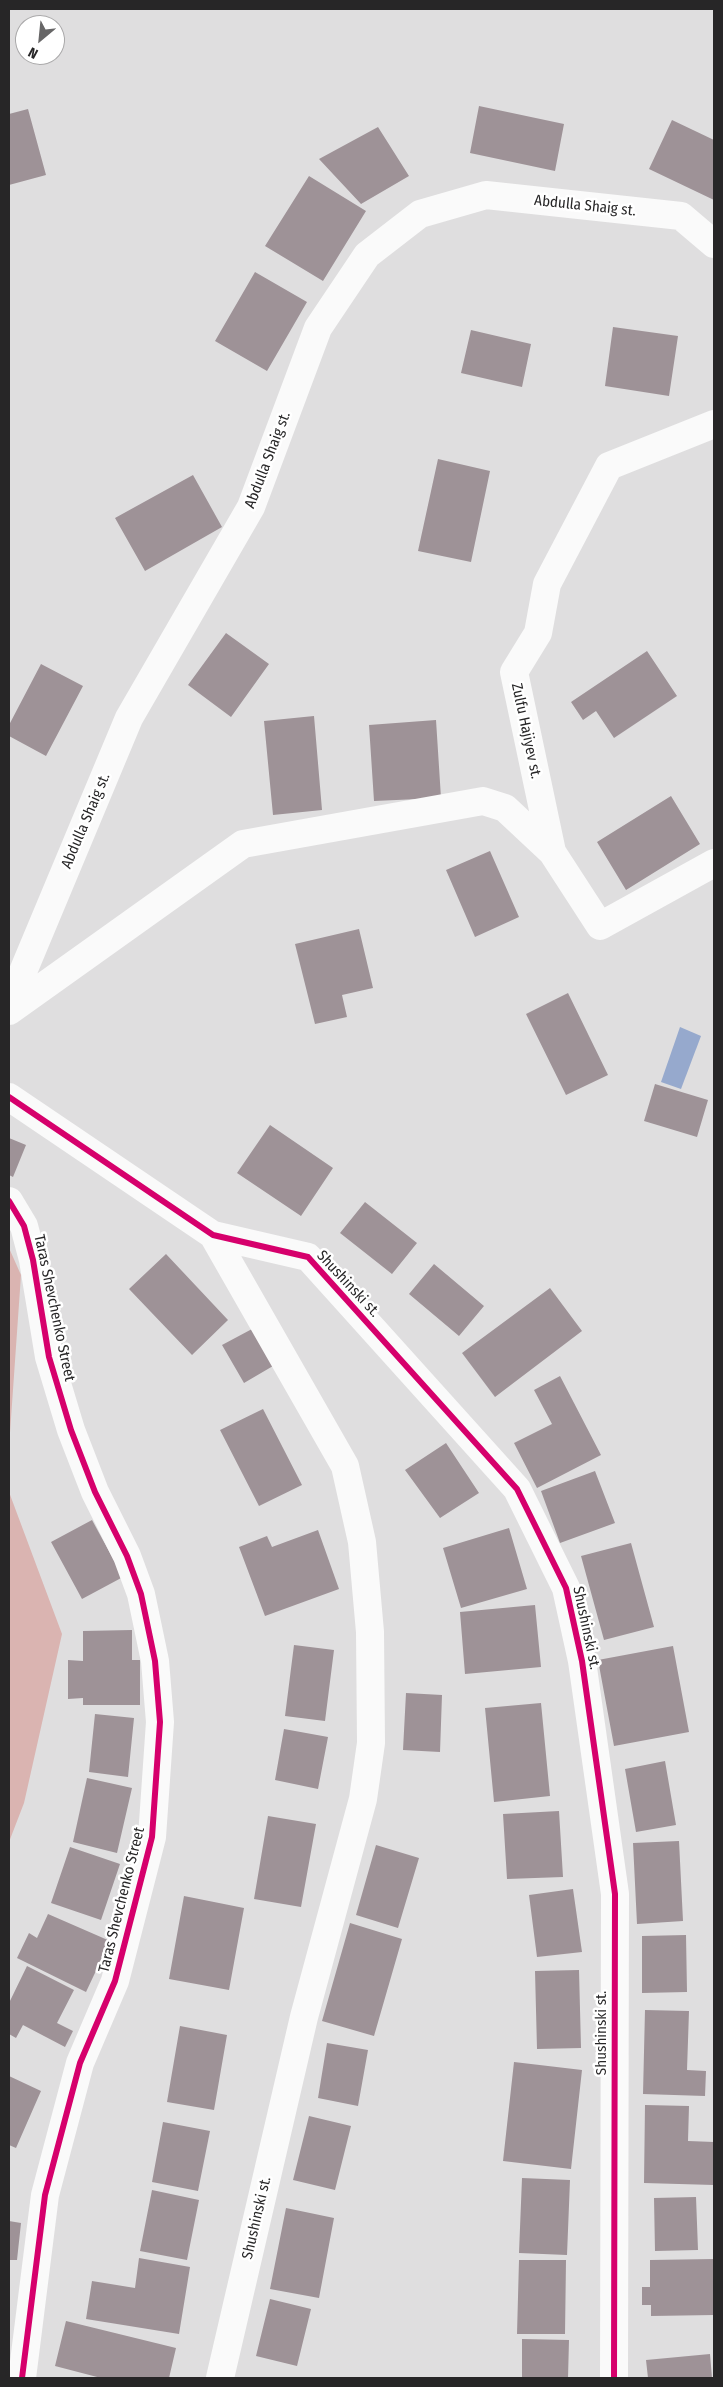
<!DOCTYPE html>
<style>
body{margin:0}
#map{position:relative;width:723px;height:2387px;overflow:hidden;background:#dfdedf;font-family:"Fira Sans Condensed",sans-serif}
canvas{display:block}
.frame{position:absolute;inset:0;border:10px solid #272627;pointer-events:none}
.north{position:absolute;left:15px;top:15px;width:50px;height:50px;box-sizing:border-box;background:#fff;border:1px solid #a9a8a9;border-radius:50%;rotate:208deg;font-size:14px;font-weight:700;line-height:20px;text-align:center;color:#272627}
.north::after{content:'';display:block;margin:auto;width:18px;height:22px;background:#676667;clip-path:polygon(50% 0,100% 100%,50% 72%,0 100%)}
</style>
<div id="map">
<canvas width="723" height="2387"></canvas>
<div class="frame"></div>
<div class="north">N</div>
</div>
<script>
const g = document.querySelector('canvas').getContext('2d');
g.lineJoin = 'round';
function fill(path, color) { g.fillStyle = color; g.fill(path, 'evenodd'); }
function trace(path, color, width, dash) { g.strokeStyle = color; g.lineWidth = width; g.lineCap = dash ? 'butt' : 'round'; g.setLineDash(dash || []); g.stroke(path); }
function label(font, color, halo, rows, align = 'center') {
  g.font = font + ' "Fira Sans Condensed",sans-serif'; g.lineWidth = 5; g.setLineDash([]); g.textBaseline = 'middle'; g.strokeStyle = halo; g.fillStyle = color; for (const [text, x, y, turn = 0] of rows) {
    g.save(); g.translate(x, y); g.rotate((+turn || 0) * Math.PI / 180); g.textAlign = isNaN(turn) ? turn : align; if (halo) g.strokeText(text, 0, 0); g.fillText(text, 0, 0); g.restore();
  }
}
const forest = new Path2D(`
 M9,1248l12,27 -12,172z
 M9,1492l53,142 -38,169 -15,39z`);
const water = new Path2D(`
 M680,1027l21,9 -20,53 -20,-7z`);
const building = new Path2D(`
 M479,106l85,18 -9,47 -85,-18z
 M28,109l18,66 -37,10v-71z
 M672,120l42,20v60l-65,-31z
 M378,127l31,49 -48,28 -42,-45z
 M309,176l57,35 -43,70 -58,-35z
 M255,272l52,30 -40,69 -52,-30z
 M613,327l65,9 -9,60 -64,-10z
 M471,330l60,14 -9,43 -61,-14z
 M438,459l52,12 -19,91 -53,-11z
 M193,475l29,52 -77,44 -30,-53z
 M226,633l43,31 -38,53 -43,-32z
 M647,651l30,45 -63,42 -18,-27 -13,9 -12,-18z
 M41,664l42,22 -37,70 -37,-20v-11z
 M314,716l8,94 -49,5 -9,-94z
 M436,720l5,78 -67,3 -5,-76z
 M671,796l29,48 -74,46 -29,-48z
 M490,851l29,66 -44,20 -29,-67z
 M359,929l14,59 -31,7 5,22 -32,7 -20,-80z
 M568,993l40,82 -42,20 -40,-81z
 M655,1084l53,16 -11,37 -53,-16z
 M270,1125l63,43 -32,48 -64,-43z
 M9,1138l17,7 -13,32 -4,-2z
 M365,1202l52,41 -25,31 -52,-41z
 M166,1254l62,66 -36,35 -63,-66z
 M434,1264l50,42 -25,30 -50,-42z
 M550,1288l32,43 -87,66 -33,-44z
 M252,1329l21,37 -29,17 -22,-38z
 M560,1376l41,79 -64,33 -23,-45 38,-19 -18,-34z
 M263,1409l39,76 -43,21 -39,-76z
 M446,1443l33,50 -39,25 -35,-48z
 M595,1471l20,52 -55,20 -19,-52z
 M92,1520l31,57 -41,22 -31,-57z
 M509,1528l18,61 -66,19 -18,-60z
 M318,1530l21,59 -74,27 -26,-69 28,-11 5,11z
 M631,1543l23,84 -50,13 -23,-84z
 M535,1605l6,62 -76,7 -5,-62z
 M132,1630v30h8v45h-57v-7l-15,1v-39l15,1v-30z
 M294,1645l40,5 -9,71 -40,-5z
 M673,1646l16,86 -75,14 -16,-86z
 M406,1693l36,2 -2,57 -37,-2z
 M541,1703l9,93 -56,6 -9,-94z
 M95,1714l39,4 -6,59 -39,-5z
 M284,1729l44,8 -10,52 -43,-9z
 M665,1761l11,64 -40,7 -11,-63z
 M87,1778l45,10 -15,65 -44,-11z
 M559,1811l4,66 -56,2 -4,-65z
 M268,1816l48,8 -15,83 -47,-8z
 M679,1841l4,80 -46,3 -4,-81z
 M376,1845l43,13 -21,70 -42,-13z
 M70,1847l50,17 -19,56 -50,-17z
 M573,1889l9,63 -45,5 -8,-62z
 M184,1896l60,12 -15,82 -60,-11z
 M48,1914l62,27 -24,51 -69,-34 12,-25 8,5z
 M350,1923l52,16 -28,97 -52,-15z
 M686,1935l1,57 -45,1v-57z
 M27,1966l47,24 -17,33 16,8 -8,16 -42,-22 -7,13 -7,-4v-31z
 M579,1970l2,78 -44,1 -2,-78z
 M645,2010l44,1 -2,59 19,1 -1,25 -62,-2z
 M180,2026l47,9 -13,75 -47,-8z
 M327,2043l41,7 -10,56 -40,-8z
 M514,2062l68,8 -11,99 -68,-8z
 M9,2076l32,15 -25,57 -7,-3z
 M645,2105l44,1 -1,35 26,1v43l-70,-2z
 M309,2116l42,10 -16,64 -42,-10z
 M163,2122l47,9 -12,60 -46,-9z
 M522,2178l48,2 -3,75 -48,-2z
 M152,2190l47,10 -12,60 -47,-9z
 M696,2197l2,53 -43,1 -1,-53z
 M286,2208l48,10 -15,80 -49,-9z
 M9,2221l12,2 -4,37h-8z
 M139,2258l51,9 -11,67 -93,-15 6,-38 43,7z
 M714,2259v56l-63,1v-11h-9v-18h8v-27z
 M519,2260h47l-1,74h-48z
 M270,2299l41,10 -14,57 -41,-10z
 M66,2321l110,27 -7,30h-68l-46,-12z
 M522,2339l47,1 -1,38h-46z
 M710,2354l2,24h-64l-2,-18z`);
const minor = new Path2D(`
 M714,424l-105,42 -62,118 -9,49 -24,39 38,180 48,74 114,-63
 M9,1005l120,-287 122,-211 67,-179 49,-73 53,-41 66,-19 195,21 33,28
 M9,1011l234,-167 240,-43 22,7 47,44
 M9,1097l204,138 95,22 209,232 49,99 16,73 33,233 -1,484
 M9,1201l15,25 9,34 16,97 22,73 24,62 32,64 14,38 14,67 5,61 -8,115 -37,144 -35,82 -35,132 -23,183
 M213,1235l132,231 17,76 8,90 1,111 -8,56 -59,218 -84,361`);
const cycleway = new Path2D(`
 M9,1097l204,138 95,22 209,232 49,99 16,73 33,233 -1,484
 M9,1201l15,25 9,34 16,97 22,73 24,62 32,64 14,38 14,67 5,61 -8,115 -37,144 -35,82 -35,132 -23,183`);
const streetNames = [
 ["Abdulla Shaig st.",585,206,6],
 ["Abdulla Shaig st.",268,460,-69],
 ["Zulfu Hajiyev st.",526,731,78],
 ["Abdulla Shaig st.",86,821,-67],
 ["Shushinski st.",348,1284,47],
 ["Taras Shevchenko Street",54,1308,78],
 ["Shushinski st.",586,1628,78],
 ["Taras Shevchenko Street",122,1900,-76],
 ["Shushinski st.",602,2033,-90],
 ["Shushinski st.",257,2218,-77]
];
fill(forest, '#dab4b1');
fill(water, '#96a9cd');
fill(building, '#9e9297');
trace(minor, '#fafafa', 28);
trace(cycleway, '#d6006c', 6);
label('15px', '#272627', '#fff', streetNames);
</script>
